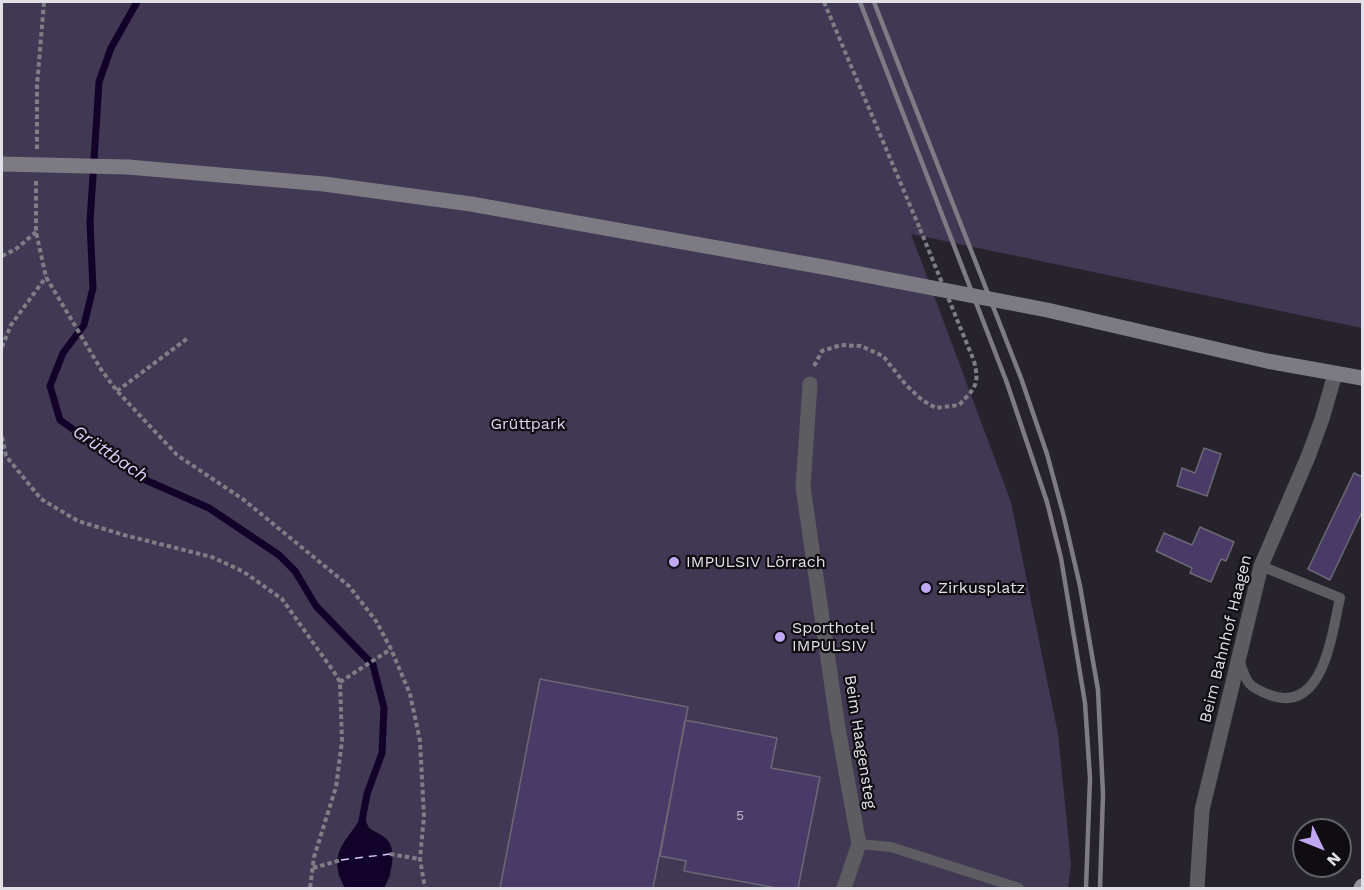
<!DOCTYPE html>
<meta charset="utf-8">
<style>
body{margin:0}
#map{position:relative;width:1364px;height:890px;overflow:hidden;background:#26232d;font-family:"Work Sans",sans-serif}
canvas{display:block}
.frame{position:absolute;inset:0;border:3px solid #e2e0e7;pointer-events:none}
.north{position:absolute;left:1292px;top:818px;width:60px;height:60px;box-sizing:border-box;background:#0f0d12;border:2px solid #636167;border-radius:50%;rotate:133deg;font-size:16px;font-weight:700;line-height:24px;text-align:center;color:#e2e0e7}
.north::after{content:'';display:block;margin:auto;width:21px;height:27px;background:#c0a8f4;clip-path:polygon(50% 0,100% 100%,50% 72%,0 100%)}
</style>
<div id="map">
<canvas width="1364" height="890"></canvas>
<div class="frame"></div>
<div class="north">N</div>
</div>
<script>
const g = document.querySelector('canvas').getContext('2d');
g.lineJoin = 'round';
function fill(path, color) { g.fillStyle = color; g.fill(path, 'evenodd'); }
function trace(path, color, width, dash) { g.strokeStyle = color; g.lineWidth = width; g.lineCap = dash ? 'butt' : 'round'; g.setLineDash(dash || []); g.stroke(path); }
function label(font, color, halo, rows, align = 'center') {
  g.font = font + ' "Work Sans",sans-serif'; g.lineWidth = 4.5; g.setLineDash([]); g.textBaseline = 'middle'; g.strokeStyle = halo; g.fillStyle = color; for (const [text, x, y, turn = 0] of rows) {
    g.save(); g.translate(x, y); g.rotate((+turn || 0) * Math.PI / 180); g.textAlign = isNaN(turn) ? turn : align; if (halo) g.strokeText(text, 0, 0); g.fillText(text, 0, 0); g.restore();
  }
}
const green = new Path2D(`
 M2,2h1360v326l-451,-94 100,268 47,232 13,130 -3,24h-684l7,-13 -11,-41 -11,-6 -6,-13 -11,18 -8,9 -6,32 7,14h-343z`);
const water = new Path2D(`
 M363,814c2,4 4,11 6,14 5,5 15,6 20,14 8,13 1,34 -5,46h-39c-19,-36 1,-44 18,-74z`);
const stream = new Path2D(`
 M137,2l-26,46 -12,34 -9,140 3,66 -9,37 -21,28 -13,33 10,34 81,58 68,30 70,47 16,16 21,35 57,59 11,43 -2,45 -15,41 -5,27`);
const ferry = new Path2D(`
 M341,860l49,-6`);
const building = new Path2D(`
 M1204,448l17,6 -14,42 -30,-10 5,-18 13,5z
 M1354,473l8,4v35l-32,68 -22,-11z
 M1200,527l34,15 -8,19 -5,-2 -10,23 -21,-9 2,-5 -36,-17 8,-18 28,12z
 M540,679l148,28 -35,181h-153z
 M685,720l92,18 -6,30 49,9 -22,111h-21l-93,-17 2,-10 -26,-5z`);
const path = new Path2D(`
 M824,2l96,227
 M37,149v-63l7,-84
 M36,181v51l10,45 56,94 15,20 60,64 67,45 105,86 27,35 15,28 19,45 10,47 4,75 -4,43 5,29
 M2,256l14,-7 20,-17
 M2,347l9,-22 35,-48
 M814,366l8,-15 19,-6 20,1 22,10 23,29 16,15 14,8 23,-3c16,-17 21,-20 15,-44
 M117,391l71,-53
 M2,437l4,19 35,43 37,22 46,14 88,22 32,15 38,27 52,73 6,10 2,59 -6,46 -22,70 -4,31
 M340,682l51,-33
 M390,854l30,5
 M313,868l28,-8`);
const service = new Path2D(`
 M1239,659c7,22 7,27 31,36 54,20 62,-63 70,-97l-79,-32
 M859,844l32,3 128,41`);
const minor = new Path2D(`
 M810,384l-7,103 35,241 21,116 -15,44
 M1197,888l5,-78 59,-244 47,-109 14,-38 13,-45`);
const secondary = new Path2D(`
 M128,167l196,17 147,20 358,64 218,42 220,51 95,17`);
const primary = new Path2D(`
 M1361,888l1,-2`);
const rail = new Path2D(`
 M860,2l147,381 40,119 14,56 24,145 5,75 -4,110
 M874,2l147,376 26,76 17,63 16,69 18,104 5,104 -3,94`);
const pathBridge = new Path2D(`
 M920,229l54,132`);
const secondaryBridge = new Path2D(`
 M2,164l126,3`);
const markers = [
 [674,562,6,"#c0a8f4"],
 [926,588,6,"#c0a8f4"],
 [780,637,6,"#c0a8f4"]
];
const numberNames = [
 ["5",740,816]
];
const parkNames = [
 ["Grüttpark",528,424]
];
const poiNames = [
 ["IMPULSIV Lörrach",686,562],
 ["Zirkusplatz",938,588],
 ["Sporthotel",792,628],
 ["IMPULSIV",792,646]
];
const streetNames = [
 ["Beim Bahnhof Haagen",1226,639,-76],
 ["Beim Haagensteg",860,742,81]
];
const waterNames = [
 ["Grüttbach",110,454,34]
];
fill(green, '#413854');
fill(water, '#120128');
trace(stream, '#120128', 7);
trace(ferry, '#dacdfb', 1.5, [8, 6]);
fill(building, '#4a3a68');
trace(building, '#6c6875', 1.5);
trace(path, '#7f7d85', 4, [4.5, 3]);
trace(service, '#5d5c61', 10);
trace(minor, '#5d5c61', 15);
trace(secondary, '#7c7a83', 15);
trace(primary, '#95929d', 15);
trace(rail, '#7e7b84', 4.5);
trace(pathBridge, '#7f7d85', 4, [4.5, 3]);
trace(secondaryBridge, '#7c7a83', 15);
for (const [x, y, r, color] of markers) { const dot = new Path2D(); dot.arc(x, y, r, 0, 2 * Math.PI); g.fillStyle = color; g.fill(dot); trace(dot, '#0f0d12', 2); }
label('14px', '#bcb6c7', null, numberNames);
label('16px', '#ddd4f3', '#0f0d12', parkNames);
label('16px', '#e2e0e7', '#0f0d12', poiNames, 'left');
label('16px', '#e2e0e7', '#0f0d12', streetNames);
label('italic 18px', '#dacdfb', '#0f0d12', waterNames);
</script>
